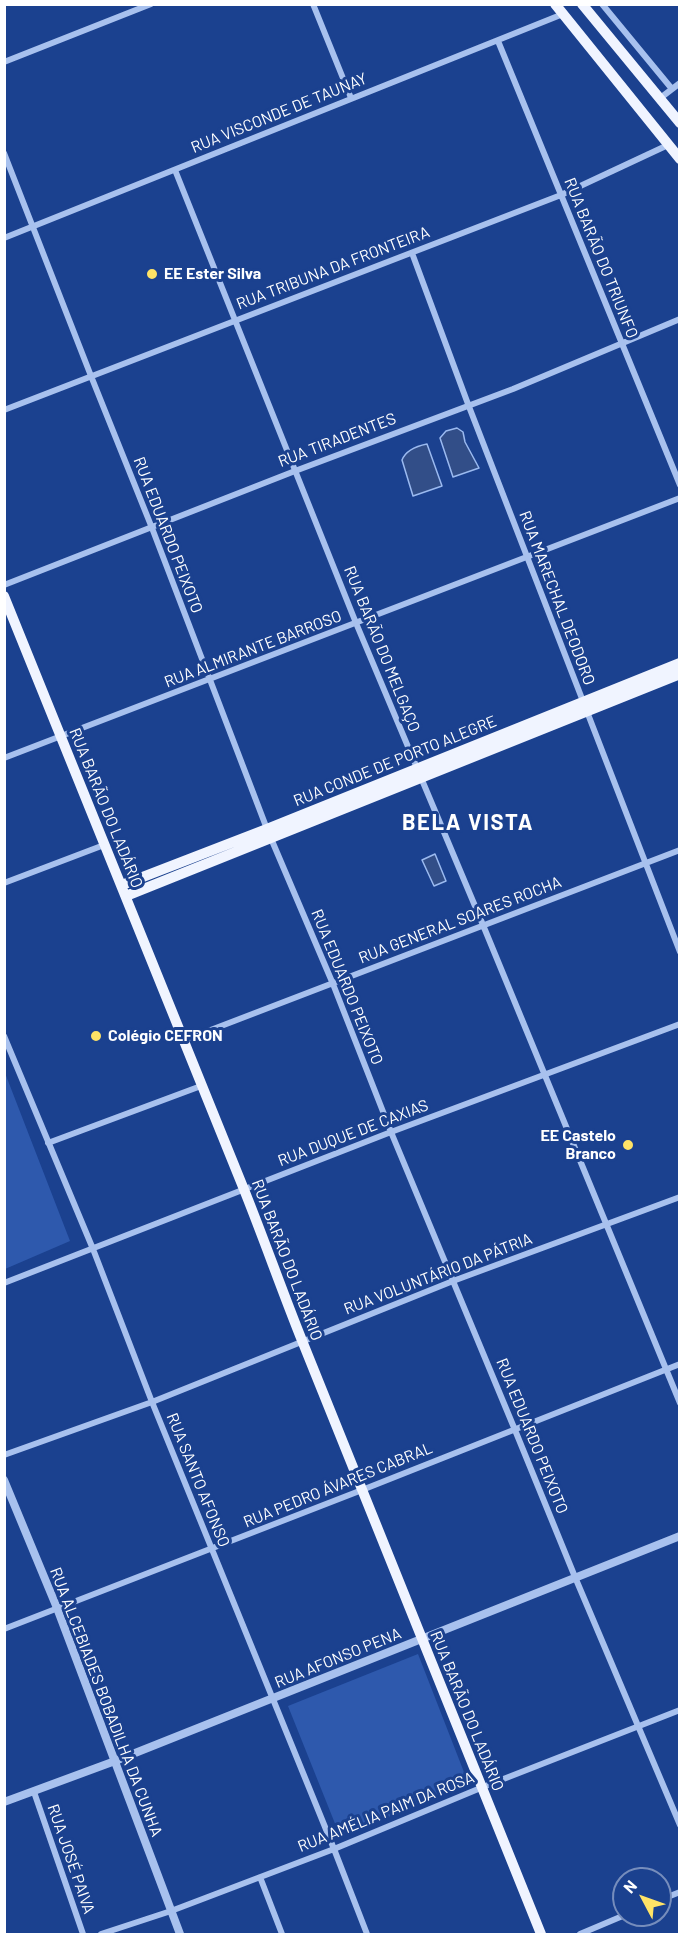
<!DOCTYPE html>
<meta charset="utf-8">
<style>
body{margin:0}
#map{position:relative;width:684px;height:1939px;overflow:hidden;background:#1b418f;font-family:Barlow,sans-serif}
canvas{display:block}
.frame{position:absolute;inset:0;border:6px solid #fff;pointer-events:none}
.north{position:absolute;left:612px;top:1867px;width:60px;height:60px;box-sizing:border-box;background:#1b418f;border:2px solid #768dbc;border-radius:50%;rotate:311deg;font-size:16px;font-weight:700;line-height:24px;text-align:center;color:#fff}
.north::after{content:'';display:block;margin:auto;width:21px;height:27px;background:#ffe366;clip-path:polygon(50% 0,100% 100%,50% 72%,0 100%)}
</style>
<div id="map">
<canvas width="684" height="1939"></canvas>
<div class="frame"></div>
<div class="north">N</div>
</div>
<script>
const g = document.querySelector('canvas').getContext('2d');
g.lineJoin = 'round';
function fill(path, color) { g.fillStyle = color; g.fill(path, 'evenodd'); }
function trace(path, color, width, dash) { g.strokeStyle = color; g.lineWidth = width; g.lineCap = dash ? 'butt' : 'round'; g.setLineDash(dash || []); g.stroke(path); }
function label(font, color, halo, rows, align = 'center') {
  g.font = font + ' Barlow,sans-serif'; g.lineWidth = 6; g.setLineDash([]); g.textBaseline = 'middle'; g.strokeStyle = halo; g.fillStyle = color; for (const [text, x, y, turn = 0] of rows) {
    g.save(); g.translate(x, y); g.rotate((+turn || 0) * Math.PI / 180); g.textAlign = isNaN(turn) ? turn : align; if (halo) g.strokeText(text, 0, 0); g.fillText(text, 0, 0); g.restore();
  }
}
const green = new Path2D(`
 M5,1073l65,168 -65,28h-1z
 M418,1654l51,131 -129,51 -52,-130z`);
const water = new Path2D(`
 M457,428l6,4 2,10 14,26 -26,9 -13,-39 6,-7z
 M427,444l15,42 -29,10 -11,-36c4,-10 15,-14 25,-16z
 M435,854l11,27 -12,5 -12,-26z`);
const minor = new Path2D(`
 M313,4l38,94
 M602,4l70,85
 M498,41l182,444
 M4,62l147,-58
 M659,99l21,-16
 M4,153l87,223 61,152 115,301 66,155 58,148 124,298 60,147 105,248
 M175,170l181,453 127,302 197,478
 M4,238l559,-224
 M412,253l56,151 212,548
 M4,410l557,-215 107,-50
 M4,585l291,-114 218,-82 167,-70
 M4,758l676,-260
 M4,883l100,-38
 M4,1036l89,213 59,153 182,447 33,85
 M182,1041l498,-191
 M48,1143l153,-57
 M4,1283l387,-151 289,-108
 M4,1455l148,-53 301,-121 227,-84
 M4,1629l358,-139 318,-126
 M34,1792l49,142
 M260,1877l22,57
 M660,1900l20,-8
 M101,1934l70,-23 163,-62 149,-62 197,-77
 M580,1934l45,-19`);
const tertiary = new Path2D(`
 M4,1480l53,128 123,326
 M4,1802l111,-41 565,-225`);
const primary = new Path2D(`
 M555,4l125,155
 M582,4l98,119
 M4,596c80,198 159,395 239,591 21,52 39,104 60,156 78,198 160,394 238,591
 M122,885l145,-56 413,-166
 M126,896l554,-222`);
const markers = [
 [152,274,6,"#ffe366"],
 [96,1036,6,"#ffe366"],
 [628,1145,6,"#ffe366"]
];
const streetNames = [
 ["RUA VISCONDE DE TAUNAY",279,113,-22],
 ["RUA BARÃO DO TRIUNFO",601,258,68],
 ["RUA TRIBUNA DA FRONTEIRA",333,268,-21],
 ["RUA TIRADENTES",337,440,-21],
 ["RUA EDUARDO PEIXOTO",168,535,69],
 ["RUA MARECHAL DEODORO",557,598,69],
 ["RUA ALMIRANTE BARROSO",253,649,-21],
 ["RUA BARÃO DO MELGAÇO",382,649,68],
 ["RUA CONDE DE PORTO ALEGRE",395,761,-22],
 ["RUA BARÃO DO LADÁRIO",106,808,68],
 ["RUA GENERAL SOARES ROCHA",460,920,-21],
 ["RUA EDUARDO PEIXOTO",347,987,68],
 ["RUA DUQUE DE CAXIAS",353,1133,-21],
 ["RUA BARÃO DO LADÁRIO",287,1260,69],
 ["RUA VOLUNTÁRIO DA PÁTRIA",438,1274,-21],
 ["RUA EDUARDO PEIXOTO",532,1436,68],
 ["RUA SANTO AFONSO",198,1480,68],
 ["RUA PEDRO ÁVARES CABRAL",338,1485,-22],
 ["RUA AFONSO PENA",338,1658,-22],
 ["RUA ALCEBIADES BOBADILHA DA CUNHA",106,1702,69],
 ["RUA BARÃO DO LADÁRIO",467,1711,68],
 ["RUA AMÉLIA PAIM DA ROSA",386,1812,-22],
 ["RUA JOSÉ PAIVA",71,1859,71]
];
const poiNames = [
 ["EE Ester Silva",164,274],
 ["Colégio CEFRON",108,1036],
 ["EE Castelo",616,1136,"right"],
 ["Branco",616,1154,"right"]
];
const districtNames = [
 ["BELA VISTA",468,823]
];
fill(green, '#2e59ad');
fill(water, '#324e88');
trace(water, '#9bbaf0', 1.5);
trace(minor, '#a8c1ee', 6);
trace(tertiary, '#a8c1ee', 8);
trace(primary, '#f0f4ff', 10);
for (const [x, y, r, color] of markers) { const dot = new Path2D(); dot.arc(x, y, r, 0, 2 * Math.PI); g.fillStyle = color; g.fill(dot); trace(dot, '#1b418f', 2); }
label('16px', '#fff', '#1b418f', streetNames);
label('bold 16px', '#fff', '#1b418f', poiNames, 'left');
g.letterSpacing = '1.5px';
label('bold 22px', '#fff', '#1b418f', districtNames);
g.letterSpacing = '0px';
</script>
